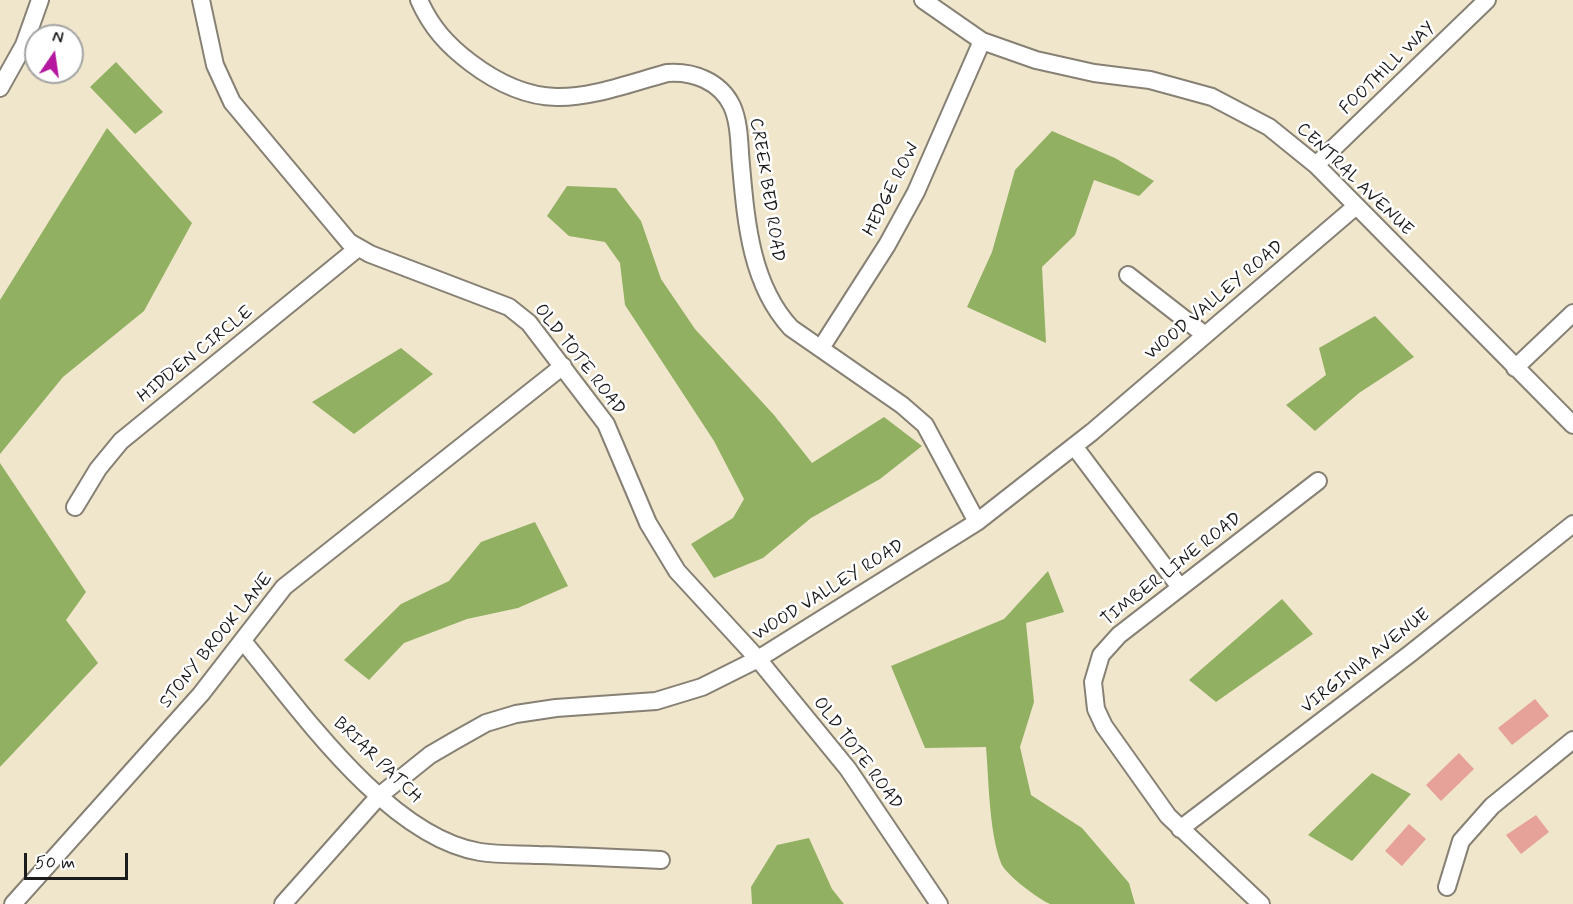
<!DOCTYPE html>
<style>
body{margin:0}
#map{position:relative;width:1573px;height:904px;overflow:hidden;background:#f0e6cc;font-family:Mynerve,sans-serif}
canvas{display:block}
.north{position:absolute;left:24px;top:24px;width:60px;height:60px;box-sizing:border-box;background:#fff;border:2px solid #a4a4a4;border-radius:50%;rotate:13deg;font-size:16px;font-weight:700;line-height:24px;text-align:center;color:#1c1c1c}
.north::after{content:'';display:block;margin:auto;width:21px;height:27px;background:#b5179e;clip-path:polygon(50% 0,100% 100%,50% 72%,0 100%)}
.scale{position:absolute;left:24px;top:853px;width:104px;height:27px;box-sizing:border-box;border:3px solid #1c1c1c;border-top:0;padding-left:8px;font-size:18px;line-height:21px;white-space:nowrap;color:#1c1c1c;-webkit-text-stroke:4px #fff;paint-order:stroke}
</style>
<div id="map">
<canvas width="1573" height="904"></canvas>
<div class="north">N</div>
<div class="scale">50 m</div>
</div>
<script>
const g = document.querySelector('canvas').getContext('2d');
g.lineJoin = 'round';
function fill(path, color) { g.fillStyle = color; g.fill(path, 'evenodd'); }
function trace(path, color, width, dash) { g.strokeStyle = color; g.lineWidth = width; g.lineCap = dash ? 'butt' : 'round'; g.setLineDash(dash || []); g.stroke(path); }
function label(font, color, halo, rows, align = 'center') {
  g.font = font + ' Mynerve,sans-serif'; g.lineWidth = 5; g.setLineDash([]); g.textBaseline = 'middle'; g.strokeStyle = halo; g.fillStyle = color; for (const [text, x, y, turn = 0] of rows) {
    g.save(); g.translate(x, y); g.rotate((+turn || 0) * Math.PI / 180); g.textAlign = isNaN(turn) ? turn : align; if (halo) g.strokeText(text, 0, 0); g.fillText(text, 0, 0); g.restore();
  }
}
const forest = new Path2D(`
 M116,62l47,50 -28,22 -45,-47z
 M107,128l85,95 -48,88 -81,66 -63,77v-154z
 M1052,131l63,27 39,23 -15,15 -45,-16 -19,55 -33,32 4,76 -79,-36 25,-55 23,-82z
 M567,186l49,2 25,33 20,58 34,50 79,86 38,48 72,-46 38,29 -42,33 -69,39 -48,40 -49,20 -23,-34 42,-26 11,-19 -30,-58 -89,-136 -5,-42 -15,-21 -36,-6 -22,-20z
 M1375,316l39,41 -55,36 -44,38 -29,-26 40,-30 -7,-27z
 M401,348l32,26 -79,60 -42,-32z
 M0,463l86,129 -20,28 32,43 -98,104z
 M535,522l33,64 -50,22 -51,11 -63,24 -35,37 -25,-20 57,-56 48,-23 32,-39z
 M1048,571l16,41 -38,11 8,79 -14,45 11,48 51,33 47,55 6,21h-85c-12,-5 -45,-30 -49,-41 -12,-32 -12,-81 -15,-116l-61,1 -34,-82 113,-47z
 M1282,599l31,35 -97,68 -27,-22z
 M1372,773l39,21 -59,67 -44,-26z
 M809,838l23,51 12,15h-92l-1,-17 26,-42z`);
const building = new Path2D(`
 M1535,699l14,17 -37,29 -14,-17z
 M1459,753l15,16 -33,32 -15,-16z
 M1536,815l13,17 -28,22 -15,-19z
 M1409,824l17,15 -24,27 -17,-15z`);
const minor = new Path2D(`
 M201,0l14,65 17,37 117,140 21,12 139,53 20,16 77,101 42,99 29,48 81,88 90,110 91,135
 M419,0c12,27 28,45 52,63 73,55 117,32 196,10 26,-2 53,8 65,33 8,18 7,40 9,59 5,57 10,120 50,163l111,77 23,20 52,97
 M923,0l59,41 54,19 58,13 56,7 62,17 57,30 47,38 257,260
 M0,88l24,-43 16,-45
 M1316,165l171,-165
 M1128,275l77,60
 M821,348l66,-103 29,-53 66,-151
 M1515,368l58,-55
 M1074,446l105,140
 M75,507l23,-38 23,-28 237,-193
 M243,641c57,69 145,196 237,211 19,3 39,2 59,3 40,1 81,3 122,5
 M1180,829l231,-176 162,-129
 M1447,887l14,-46 31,-35 81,-66
 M13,904l188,-210 83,-107 279,-221
 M283,904l96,-108 51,-41 24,-14 32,-18 30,-9 40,-6 100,-7 46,-14 56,-28 219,-137 115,-90 263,-225
 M1261,904l-93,-88 -64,-90 -8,-17 -3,-27 8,-27 18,-20 199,-154`);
const streetNames = [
 ["FOOTHILL WAY",1388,69,-44],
 ["CENTRAL AVENUE",1354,180,44],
 ["CREEK BED ROAD",766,190,81],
 ["HEDGE ROW",892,190,-63],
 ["WOOD VALLEY ROAD",1215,301,-40],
 ["HIDDEN CIRCLE",196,355,-39],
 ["OLD TOTE ROAD",579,360,52],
 ["TIMBER LINE ROAD",1172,570,-38],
 ["WOOD VALLEY ROAD",829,591,-32],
 ["STONY BROOK LANE",217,641,-51],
 ["VIRGINIA AVENUE",1366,662,-38],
 ["OLD TOTE ROAD",857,754,53],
 ["BRIAR PATCH",377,761,44]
];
fill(forest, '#91b062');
fill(building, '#e6a198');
trace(minor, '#868174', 20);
trace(minor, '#fff', 16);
label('18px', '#1c1c1c', '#fff', streetNames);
</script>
